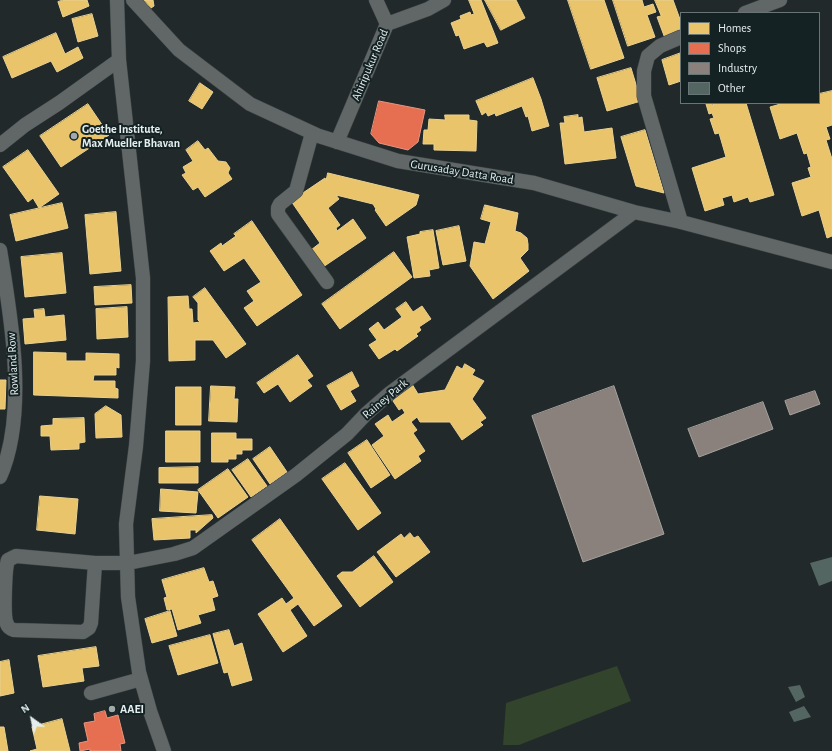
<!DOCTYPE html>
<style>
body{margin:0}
#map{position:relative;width:832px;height:751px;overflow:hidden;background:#22292a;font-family:"Alegreya Sans",sans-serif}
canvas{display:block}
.legend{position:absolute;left:680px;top:12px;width:140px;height:92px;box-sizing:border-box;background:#142224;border:1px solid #687475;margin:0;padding:5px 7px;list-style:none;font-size:12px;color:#e5eeef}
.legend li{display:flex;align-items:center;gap:8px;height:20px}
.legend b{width:20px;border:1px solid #687475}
.north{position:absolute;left:12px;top:699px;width:40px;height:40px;-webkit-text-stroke:3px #142224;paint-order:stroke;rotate:327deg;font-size:11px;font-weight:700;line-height:16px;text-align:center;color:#e5eeef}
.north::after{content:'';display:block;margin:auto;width:14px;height:18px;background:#e5eeef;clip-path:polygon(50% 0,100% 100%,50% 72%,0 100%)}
</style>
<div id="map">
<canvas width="832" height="751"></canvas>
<ul class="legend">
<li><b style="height:11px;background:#e9c46a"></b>Homes</li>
<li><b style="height:11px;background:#e76f51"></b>Shops</li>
<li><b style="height:11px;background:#8a817c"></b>Industry</li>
<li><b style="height:11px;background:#546661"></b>Other</li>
</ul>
<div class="north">N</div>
</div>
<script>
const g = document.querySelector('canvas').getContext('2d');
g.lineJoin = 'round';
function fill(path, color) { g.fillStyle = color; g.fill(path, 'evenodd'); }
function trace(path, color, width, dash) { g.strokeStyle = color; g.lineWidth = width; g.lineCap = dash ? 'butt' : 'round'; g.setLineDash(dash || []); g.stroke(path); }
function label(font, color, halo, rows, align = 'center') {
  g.font = font + ' "Alegreya Sans",sans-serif'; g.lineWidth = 4; g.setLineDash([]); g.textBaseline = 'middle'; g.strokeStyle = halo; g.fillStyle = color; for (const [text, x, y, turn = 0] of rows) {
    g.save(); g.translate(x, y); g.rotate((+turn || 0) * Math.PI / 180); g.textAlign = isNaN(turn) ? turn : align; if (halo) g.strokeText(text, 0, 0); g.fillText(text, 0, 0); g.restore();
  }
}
const green = new Path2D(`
 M617,666l14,35 -112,44h-16l3,-42z`);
const homes = new Path2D(`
 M63,0h24l2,6 -26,11 -5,-15z
 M144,0h9l1,6 -3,2z
 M469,0h12l17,43 -11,4 -3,-5 -20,7 -5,-14 -3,1 -5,-13 10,-4 -1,-3 10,-4 1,3 3,-1z
 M485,0h31l9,18 -24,12z
 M568,0h36l20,58 -33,11z
 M613,0h29l2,7 9,-3 3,8 -9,3 8,22 -27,9z
 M655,0h18l8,22v13l-15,6 -9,-24 4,-1z
 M92,14l6,22 -20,6 -6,-23z
 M56,33l9,21 13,-7 5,11 -26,14 -6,-11 -39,17 -9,-21z
 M681,53v28l-12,4 -7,-25z
 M631,68l10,33 -34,10 -10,-33z
 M533,78l8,21 8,27 -17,5 -4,-15 -2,1 -4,-11 -26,10 -1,-3 -7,3 -2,-4 -4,3 -6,-14z
 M200,83l13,9 -11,17 -13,-8z
 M832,91v34l-6,2 4,12 -4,1 6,19v77l-5,2 -8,-28 -17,6 -10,-33 19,-6 -3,-9 3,-1 -4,-14 -3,1 -7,-21 -17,6 -10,-32 14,-4h35v-9z
 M711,103l1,2 6,-2h28l28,92 -24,7 -2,-5 -14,5 -2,-7 -10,3 2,7 -19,6 -13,-43 34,-11 -7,-24 -4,1 -5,-15 4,-1 -2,-5 -3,1 -3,-10z
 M88,104l21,31 -48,32 -21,-31z
 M445,115h24v5l8,1 -1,30 -42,-1v-6h-11l1,-14h4l1,-11 16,1z
 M578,115v3l4,-1 2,15 28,-4 4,30 -51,6 -5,-41h5l-1,-6z
 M645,130l19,63 -28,-7 -15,-49z
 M198,141l7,9 3,-2 10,13 8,1 4,6 -2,5 4,6 -27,18 -7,-10 -5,3 -11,-15 4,-2 -3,-6 10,-6 -7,-11z
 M28,150l31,44 -20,14 -6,-10 -5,4 -25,-35z
 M328,173l91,22 -3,10 -30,21 -11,-16 1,-1 -3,-5 -37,-9 3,4 -11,9 12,17 -4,3 1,3 16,-12 13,19 -43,29 -12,-17 9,-7 -29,-42 34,-23 1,2z
 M62,203l6,25 -52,13 -6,-26z
 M485,205l33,8 -3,18 6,2 6,5 1,6v6l-8,8 9,13 -36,28 -23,-33 4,-24 11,2 6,-22 -10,-3z
 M116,212l5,59 -31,3 -5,-59z
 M252,221l50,74 -45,31 -13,-18 10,-7 -7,-10 14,-9 -17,-24 -20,13 -14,-20 11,-8 1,3 14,-10 -2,-2z
 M459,226l7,35 -23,4 -7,-34z
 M433,230l6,38 -10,2 1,6 -16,2 -7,-41 13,-3v-2z
 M394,252l18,25 -72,52 -18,-25z
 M62,253l4,40 -41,4 -4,-40z
 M131,285l1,18 -37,2 -1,-18z
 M205,288l41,56 -20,14 -13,-18h-18v20l-26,1 -1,-64 20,-1 1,13h3l1,14 7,-1 -2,-2v-17l-5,-6z
 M406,302l7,10 9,-6 9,13 -12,8 2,3 -5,4 2,2 -21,15 -2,-2 -16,10 -10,-14 8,-5 -8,-11 9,-7 6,8 18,-13 -6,-8z
 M127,307l1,30 -31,2 -1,-30z
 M44,309l1,8 19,-2 2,25 -41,4 -2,-25 12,-1 -1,-8z
 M34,352l32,1v8h20v-8l33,1v14l-3,-1v8h-22l-1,6h22v7l3,1v9l-84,-3z
 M298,355l15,21 -6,4 5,6 -22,16 -12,-18 -14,9 -7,-10z
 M465,364l10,6 -3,5 12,6 -12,18 14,19 -6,4 3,3 -21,15 -12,-18h-30l-3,-5 -6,5 6,8 -4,3 12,18 -7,5 3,5 -26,18 -23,-34 12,-9 -9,-12 13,-9 4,7 13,-9 -3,-5 -3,2 -8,-12 21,-14 6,10 27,-4 12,-24 5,3z
 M352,372l7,14 -9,5 6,10 -15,9 -14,-24z
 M0,380h6l-1,29h-5z
 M211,386l24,1 -1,12h4l-1,23 -28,-1z
 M176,387h25v38h-25z
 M106,406l15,9 1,22 -26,1 -1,-24z
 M84,418l1,24 -6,1v6l-28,1 -1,-14h-9v-10l12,-1v-6z
 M166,431h34v31h-34z
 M212,433h24v6h16v11h-10v4h-6v5h-8v3h-16z
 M367,440l23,35 -19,13 -23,-35z
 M270,447l17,25 -17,12 -17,-25z
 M248,459l19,27 -16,11 -19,-27z
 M345,463l36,50 -23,17 -36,-51z
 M198,467v16h-39v-15z
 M228,469l20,28 -30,21 -20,-28z
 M161,489l37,3 -2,21 -36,-2z
 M40,496l38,3 -3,35 -38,-4z
 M212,515l1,3 -17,15v-3h-6v8l-36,2 -2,-21z
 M280,519l62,87 -28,20 -16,-22 -8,6 17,26 -24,16 -25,-38 24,-16 4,6 8,-6 -42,-58z
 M410,533l4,5 4,-2 12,16 -34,25 -19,-25 24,-18 3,4z
 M374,556l19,26 -33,25 -23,-31 5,-4h10z
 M204,568l5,14 4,-1 5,15 -6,2 3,12 -17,5 3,8 -23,7 -6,-21 -5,1 -3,-12 3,-1 -5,-17z
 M170,611l7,25 -25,7 -7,-24z
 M229,630l5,16 8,-3 10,37 -20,6 -4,-14 -4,1 -11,-39z
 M210,635l8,28 -40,12 -9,-29z
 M96,647l3,19 -17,2 2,13 -41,6 -5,-31z
 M9,660l5,33 -14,3v-34z
 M62,719l8,32h-40l7,-2 -5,-22z
 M0,727h4l4,24h-8z`);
const shops = new Path2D(`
 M379,101l46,9 -7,32 -10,8 -29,-7 -8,-9z
 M105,711l2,7 11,-3 7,28 -5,1 1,7h-31v-2l-10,2 -1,-8 9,-2 -4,-18 11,-2 -1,-7z`);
const industry = new Path2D(`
 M614,386l50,148 -81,28 -51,-146z
 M815,391l5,13 -30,11 -5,-14z
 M763,402l10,27 -74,28 -11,-28z`);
const building = new Path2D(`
 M832,557v24l-13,5 -9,-23z
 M800,685l5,12 -9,5 -8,-15z
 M804,706l7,11 -17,5 -5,-10z`);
const minor = new Path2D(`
 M117,0l2,60 24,218v83l-7,85 -10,78 2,73 11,75 11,39 14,40
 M133,0l46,50 71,54 69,32 79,25 136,22 100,29 47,10 151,40
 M376,0l11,24
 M745,13l35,-13
 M681,37l-21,9 -12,10 -4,15v25l37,126
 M312,133l-16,58 -16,13 -2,4v6l49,68
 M337,142l50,-118 41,-15 16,-9
 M0,145l25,-20 34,-22 60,-43
 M0,250c11,66 28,164 0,227
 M95,563l-79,-7 -8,4c-3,8 -5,57 -1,64 1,4 4,5 7,6l69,2 6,-4 2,-5 4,-60h33l46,-9 19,-6 103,-73 51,-41 19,-20 24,-21 244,-181
 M91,693l50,-14`);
const markers = [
 [74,136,4,"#a1a9aa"],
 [112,709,4,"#a1a9aa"]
];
const streetNames = [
 ["Ahiripukur Road",370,65,-67],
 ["Gurusaday Datta Road",462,172,9],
 ["Rowland Row",13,364,-93],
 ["Rainey Park",385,399,-40]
];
const poiNames = [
 ["Goethe Institute,",82,129],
 ["Max Mueller Bhavan",82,143],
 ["AAEI",120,709]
];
fill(green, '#32442b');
fill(homes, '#e9c46a');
trace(homes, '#e8d192', 1);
fill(shops, '#e76f51');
trace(shops, '#e69580', 1);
fill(industry, '#8a817c');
trace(industry, '#a5a29e', 1);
fill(building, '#546661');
trace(minor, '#3f4546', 15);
trace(minor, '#616767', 14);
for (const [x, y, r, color] of markers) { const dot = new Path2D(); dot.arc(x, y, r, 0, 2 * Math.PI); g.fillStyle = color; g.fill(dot); trace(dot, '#142224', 1.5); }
label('12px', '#e5eeef', '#142224', streetNames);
label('bold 12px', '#e5eeef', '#142224', poiNames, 'left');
</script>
